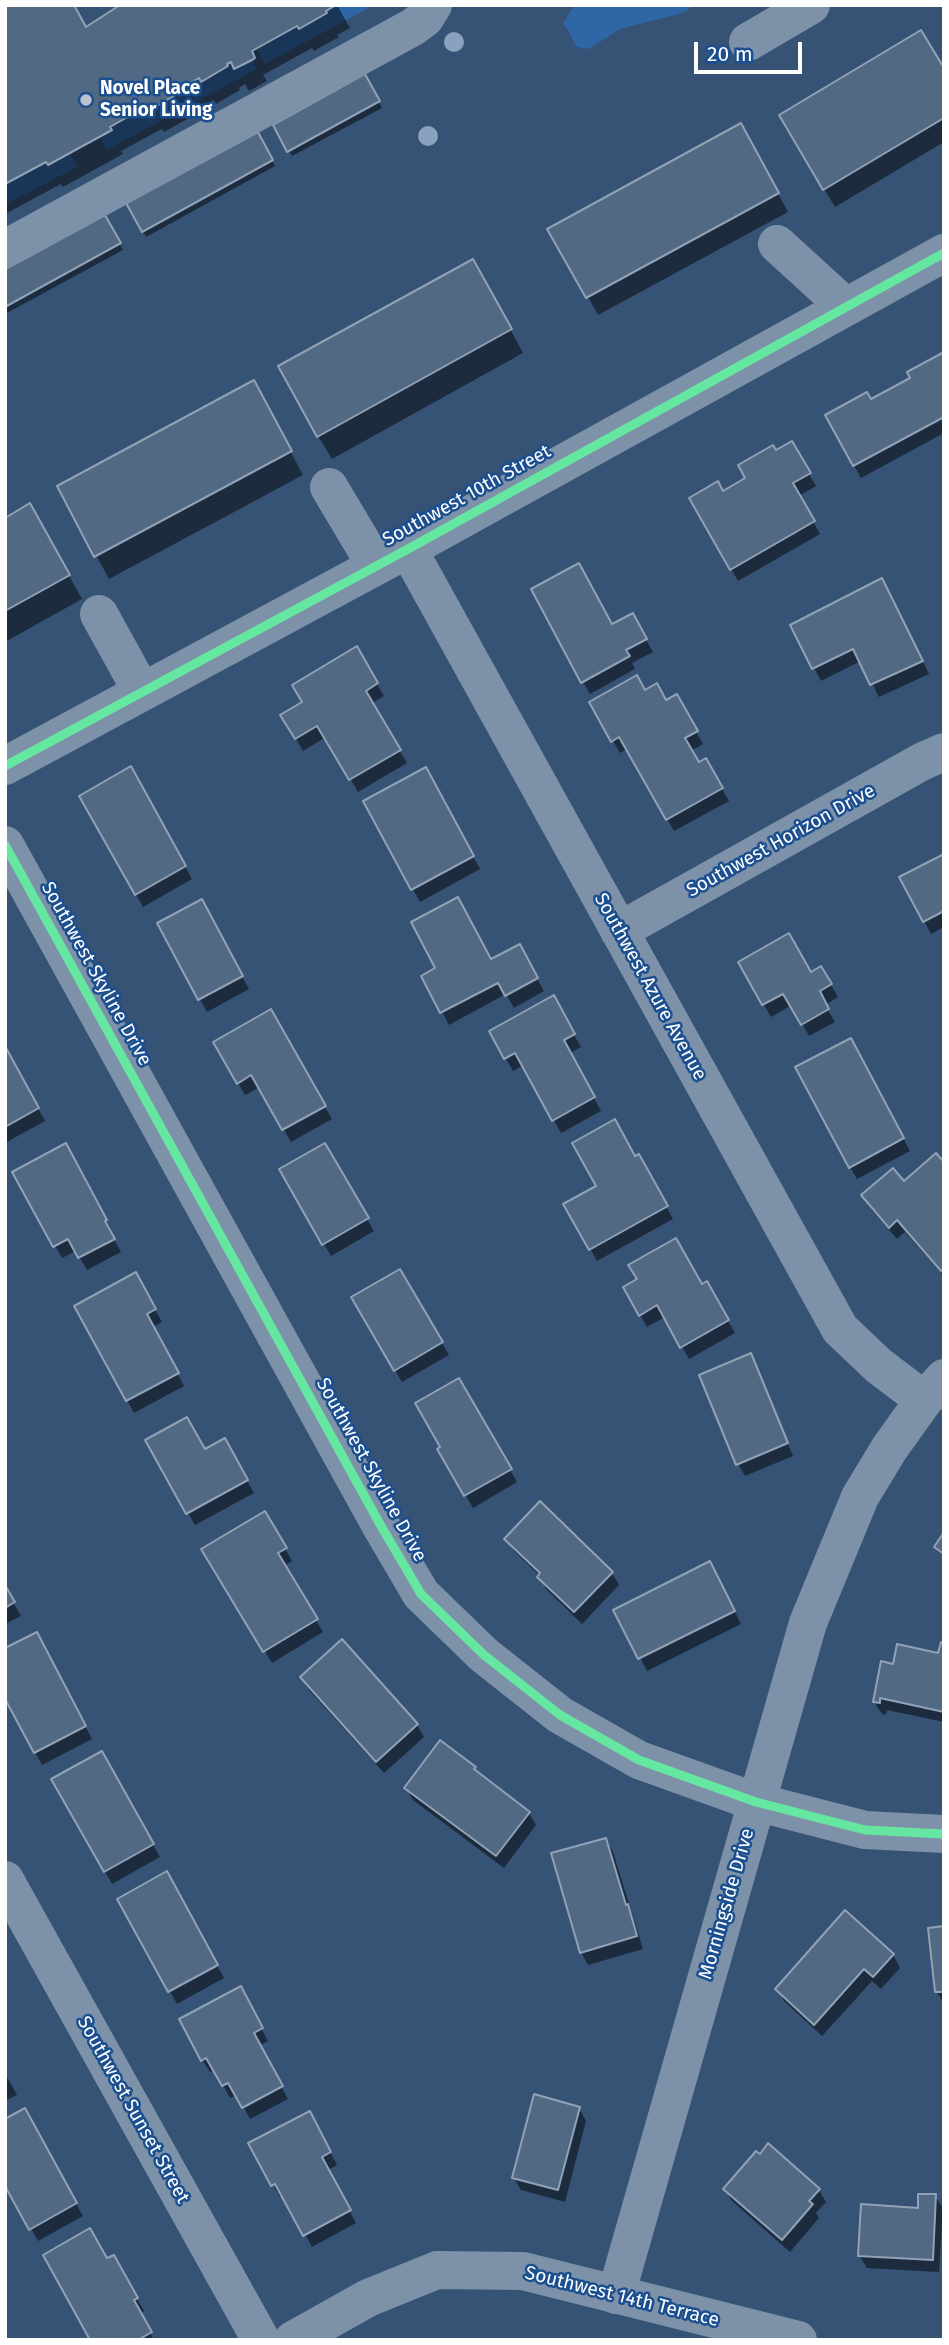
<!DOCTYPE html>
<style>
body{margin:0}
#map{position:relative;width:949px;height:2345px;overflow:hidden;background:#365274;font-family:"Fira Sans",sans-serif}
canvas{display:block}
.frame{position:absolute;inset:0;border:7px solid #fff;pointer-events:none}
.scale{position:absolute;left:694px;top:42px;width:108px;height:32px;box-sizing:border-box;border:4px solid #fff;border-top:0;padding-left:9px;font-size:21px;line-height:24px;white-space:nowrap;color:#fff;-webkit-text-stroke:5px #1b4f8f;paint-order:stroke}
</style>
<div id="map">
<canvas width="949" height="2345"></canvas>
<div class="frame"></div>
<div class="scale">20 m</div>
</div>
<script>
const g = document.querySelector('canvas').getContext('2d');
g.lineJoin = 'round';
function fill(path, color) { g.fillStyle = color; g.fill(path, 'evenodd'); }
function trace(path, color, width, dash) { g.strokeStyle = color; g.lineWidth = width; g.lineCap = dash ? 'butt' : 'round'; g.setLineDash(dash || []); g.stroke(path); }
function label(font, color, halo, rows, align = 'center') {
  g.font = font + ' "Fira Sans",sans-serif'; g.lineWidth = 5; g.setLineDash([]); g.textBaseline = 'middle'; g.strokeStyle = halo; g.fillStyle = color; for (const [text, x, y, turn = 0] of rows) {
    g.save(); g.translate(x, y); g.rotate((+turn || 0) * Math.PI / 180); g.textAlign = isNaN(turn) ? turn : align; if (halo) g.strokeText(text, 0, 0); g.fillText(text, 0, 0); g.restore();
  }
}
const green = new Path2D(`
 M336,5h38l-109,59 -9,-16 41,-22 2,2 28,-15 -1,-2z
 M574,5h123l-18,9 -59,15 -31,20 -12,-2c-6,-8 -7,-16 -14,-23z
 M252,60l5,9 -150,81 -7,-13 10,-10 37,-21 3,4 27,-15 -1,-4 23,-13 3,3 26,-14 -1,-3 4,-2 4,7z
 M70,153l7,14 -72,38v-21l41,-22 2,3z`);
const shadow = new Path2D(`
 M5,5l81,24 40,-24h211l13,23 -13,7 2,2 -25,14 -2,-3 -49,27 4,6 -18,10 -4,-7 -6,4 1,2 -24,14 -2,-4 -27,15 2,3 -25,14 -2,-3 -41,22 2,3 -60,33 -2,-3 -56,30z
 M944,71v71l-109,65 -54,-91z
 M365,77l17,31 -90,48 -17,-31z
 M257,134l18,32 -129,71 -18,-33z
 M751,144l37,68 -190,103 -48,-86z
 M105,217l18,33 -118,64v-43z
 M486,284l37,69 -191,106 -14,-23z
 M944,354v79l-83,45 -34,-62 43,-14 42,-23z
 M266,406l37,69 -194,104 -50,-92z
 M791,443l25,43 -17,10 21,38 -82,47 -47,-83 32,-5 24,-14 28,-26z
 M5,520l38,9 39,70 -77,43z
 M889,593l40,81 -50,23 -18,-36 -40,20 -29,-55z
 M632,615l21,37 -21,11 3,6 -45,25 -7,-12 29,-56z
 M356,649l28,47 -13,8 36,59 -49,29 -32,-55 -23,14 -20,-35 21,-13z
 M644,692l22,10 10,-6 27,48 -12,7 7,14 8,-4 23,40 -55,30 -46,-83 -8,5 -29,-50z
 M130,769l62,110 -49,28 -62,-111z
 M425,770l55,99 -60,33 -55,-100z
 M944,856v71l-13,7 -29,-56z
 M208,914l41,75 -42,23 -48,-88z
 M519,947l25,44 -30,17 -8,-14 -57,31 -26,-49 67,-14z
 M740,963l71,11 10,-6 17,29 -13,8 10,17 -26,14 -17,-31 -21,12z
 M553,998l28,49 -11,6 31,58 -40,22 -38,-68 -10,6 -22,-39z
 M270,1011l62,108 -41,23 -31,-55 -15,8 -30,-52z
 M5,1049l40,72 -40,22z
 M857,1052l53,99 -53,28 -7,-12z
 M324,1145l50,86 -43,25 -50,-86z
 M65,1146l48,87 -2,1 10,18 -34,18 -11,-19 -14,7 -47,-85z
 M638,1156l35,63 -76,42 -31,-57 32,-17z
 M944,1165v111l-39,-44 -8,7 -27,-31 -7,-12 41,-13z
 M399,1271l50,84 -47,27 -49,-84z
 M135,1275l27,47 -9,5 31,59 -50,27 -58,-107z
 M706,1283l29,50 -46,26 -24,-42 -18,10 -22,-39 76,-2z
 M757,1368l36,88 -48,20 -7,-12z
 M458,1380l59,102 -44,26 -34,-58z
 M224,1440l30,53 -59,32 -47,-84 56,10z
 M265,1513l27,48 -8,5 39,66 -51,31 -68,-114z
 M506,1539l106,34 7,12 -37,39 -36,-35 -6,-13 -26,-25z
 M717,1575l24,49 -94,47 -31,-61z
 M5,1588l16,28 -16,8z
 M944,1645v77l-57,-12 -1,5 -4,-1 -8,-12 21,-36 45,-11z
 M43,1646l49,93 -50,26 -7,-13z
 M302,1677l115,48 7,12 -40,36 -75,-83z
 M101,1753l59,104 -48,27 -59,-104z
 M474,1768l5,8 50,37 7,12 -32,43 -91,-68 -7,-12z
 M606,1840l7,12 30,97 -55,16 -7,-13z
 M167,1874l57,104 -47,26 -58,-104z
 M846,1913l47,42 7,13 -19,21 -9,-8 -50,55 -38,-35 -7,-12z
 M944,1928v76l-7,-12z
 M247,2001l21,40 -9,5 29,53 -38,20 -13,-24 -7,3 -15,-28 -5,2 -8,-12z
 M5,2073l12,22 -12,6z
 M579,2108l7,13 -21,81 -44,-12 -8,-13z
 M24,2111l59,105 -45,25 -33,-59z
 M316,2125l21,40 -9,5 28,53 -44,24 -28,-52 -4,2 -29,-53z
 M725,2189l94,1 7,12 -10,11 3,5 -29,34 -58,-51z
 M935,2196l8,12 -4,64 -72,-4 -8,-13z
 M113,2257l31,54 -4,3 14,26h-62l15,-80z`);
const building = new Path2D(`
 M5,5h69l12,22 34,-22h216l-10,6 1,2 -28,16 -2,-3 -45,25 3,7 -3,2 -18,9 -3,-7 -4,2 1,2 -27,16 -2,-4 -23,13 1,3 -27,16 -3,-4 -37,21 2,3 -64,35 -2,-3 -41,22z
 M921,30l23,38v50l-121,72 -44,-75z
 M365,74l15,27 -93,51 -14,-27z
 M741,123l38,70 -193,105 -39,-69z
 M258,132l15,28 -131,72 -16,-29z
 M105,215l16,28 -116,64v-38z
 M473,259l39,70 -195,108 -39,-71z
 M944,352v65l-91,49 -28,-51 42,-23 4,7 39,-21 -3,-6z
 M254,380l38,71 -198,106 -37,-71z
 M792,441l19,32 -18,10 22,38 -85,49 -41,-72 29,-17 5,10 22,-13 -7,-13 35,-20 3,5z
 M30,503l40,72 -65,36v-93z
 M579,563l33,61 21,-11 14,26 -21,11 4,6 -49,27 -50,-94z
 M882,578l41,83 -53,24 -17,-36 -41,20 -22,-44z
 M357,646l21,37 -12,8 35,59 -52,30 -32,-54 -22,13 -15,-24 22,-13 -10,-17z
 M637,675l8,15 12,-7 9,17 11,-6 21,37 -13,7 14,24 7,-4 17,30 -57,32 -47,-83 -8,5 -22,-40z
 M131,766l55,100 -51,29 -56,-99z
 M426,767l48,89 -63,34 -48,-89z
 M944,854v57l-21,11 -24,-45z
 M458,897l33,62 29,-15 18,34 -33,18 -7,-13 -58,30 -19,-37 14,-8 -24,-46z
 M202,899l41,77 -45,24 -41,-77z
 M789,933l22,39 10,-6 11,18 -12,7 9,18 -28,16 -18,-31 -21,11 -24,-43z
 M554,995l21,39 -11,6 31,57 -43,24 -37,-68 -11,6 -15,-28z
 M271,1009l55,97 -44,24 -31,-55 -14,9 -24,-42z
 M851,1038l53,100 -55,30 -54,-101z
 M5,1046l34,62 -34,19z
 M615,1119l20,37 4,-2 29,52 -79,44 -26,-46 33,-18 -24,-43z
 M66,1143l41,77 -2,1 10,18 -37,19 -10,-19 -15,8 -41,-75z
 M325,1143l44,75 -47,27 -43,-76z
 M936,1153l8,9v107l-3,2 -44,-51 -8,8 -28,-33 32,-27 11,13z
 M676,1238l26,46 5,-3 22,39 -49,28 -23,-43 -18,11 -16,-29 14,-8 -9,-14z
 M400,1269l43,73 -49,29 -43,-74z
 M136,1272l20,37 -9,5 32,59 -53,28 -52,-95z
 M751,1353l37,90 -52,22 -37,-90z
 M459,1378l53,91 -48,27 -27,-47 3,-2 -25,-44z
 M187,1417l18,32 20,-11 23,42 -62,34 -41,-74z
 M540,1501l73,71 -39,40 -37,-35 3,-4 -36,-34z
 M265,1511l22,37 -9,5 40,66 -55,33 -62,-103z
 M944,1532v22l-10,-7z
 M710,1561l25,50 -97,48 -25,-49z
 M5,1585l10,17 -10,6z
 M37,1632l49,94 -52,27 -29,-54v-51z
 M342,1639l76,85 -42,38 -76,-85z
 M941,1642l3,1v69l-64,-14v5l-7,-1 8,-41 12,3 4,-20 41,9z
 M440,1740l36,27 -2,2 56,43 -34,44 -92,-68z
 M102,1751l52,93 -50,28 -53,-93z
 M606,1838l20,67 2,-1 9,32 -57,17 -29,-100z
 M167,1871l51,94 -50,27 -51,-93z
 M845,1910l49,44 -21,23 -9,-8 -50,56 -39,-36z
 M944,1926v66h-9l-7,-64z
 M241,1986l22,42 -9,5 29,53 -41,22 -14,-25 -6,3 -16,-28 -5,3 -22,-42z
 M534,2094l46,13 -22,83 -46,-12z
 M25,2108l52,95 -48,27 -24,-44v-67z
 M310,2111l21,41 -9,5 29,53 -48,26 -28,-52 -4,2 -23,-43z
 M768,2143l52,46 -11,12 4,3 -31,36 -59,-51 33,-38 4,3z
 M918,2194h18l-3,66 -75,-4 3,-52 57,4z
 M90,2228l17,30 7,-3 24,43 -4,2 18,32 -14,8h-48l-47,-85z`);
const minor = new Path2D(`
 M748,42l63,-37
 M777,244l69,63
 M5,249l408,-222 12,-9 8,-13
 M329,487l47,79
 M408,549l432,780 39,37 45,34
 M99,614l43,78
 M5,766l403,-217 536,-296
 M5,845l376,681 40,68 63,61 76,60 79,45 117,42 109,28 79,4
 M619,931l304,-170 21,-9
 M5,1880l256,460
 M616,2295l192,-672 52,-126 29,-48 35,-49 20,-22
 M293,2340l75,-42 69,-28 86,1 275,69`);
const cycleway = new Path2D(`
 M5,766l403,-217 536,-296
 M5,845l376,681 40,68 63,61 76,60 79,45 117,42 109,28 79,4`);
const trees = [
 [454,42],
 [428,136]
];
const markers = [
 [86,100,7,"#b9c2ce"]
];
const poiNames = [
 ["Novel Place",100,89],
 ["Senior Living",100,111]
];
const streetNames = [
 ["Southwest 10th Street",467,496,-29],
 ["Southwest Horizon Drive",781,841,-29],
 ["Southwest Skyline Drive",96,974,61],
 ["Southwest Azure Avenue",650,987,61],
 ["Southwest Skyline Drive",371,1470,61],
 ["Morningside Drive",727,1904,-74],
 ["Southwest Sunset Street",133,2110,61],
 ["Southwest 14th Terrace",622,2297,14]
];
fill(green, '#2f66a5');
fill(shadow, '#0007');
fill(building, '#526984');
trace(building, '#92a2b6', 2);
trace(minor, '#7d92a8', 38);
trace(cycleway, '#66e7a1', 9);
g.fillStyle = '#8aa2be';
for (const [x, y] of trees) { g.beginPath(); g.arc(x, y, 10, 0, 2 * Math.PI); g.fill(); }
for (const [x, y, r, color] of markers) { const dot = new Path2D(); dot.arc(x, y, r, 0, 2 * Math.PI); g.fillStyle = color; g.fill(dot); trace(dot, '#1b4f8f', 2.5); }
label('bold 19px', '#fff', '#1b4f8f', poiNames, 'left');
label('19px', '#fff', '#1b4f8f', streetNames);
</script>
